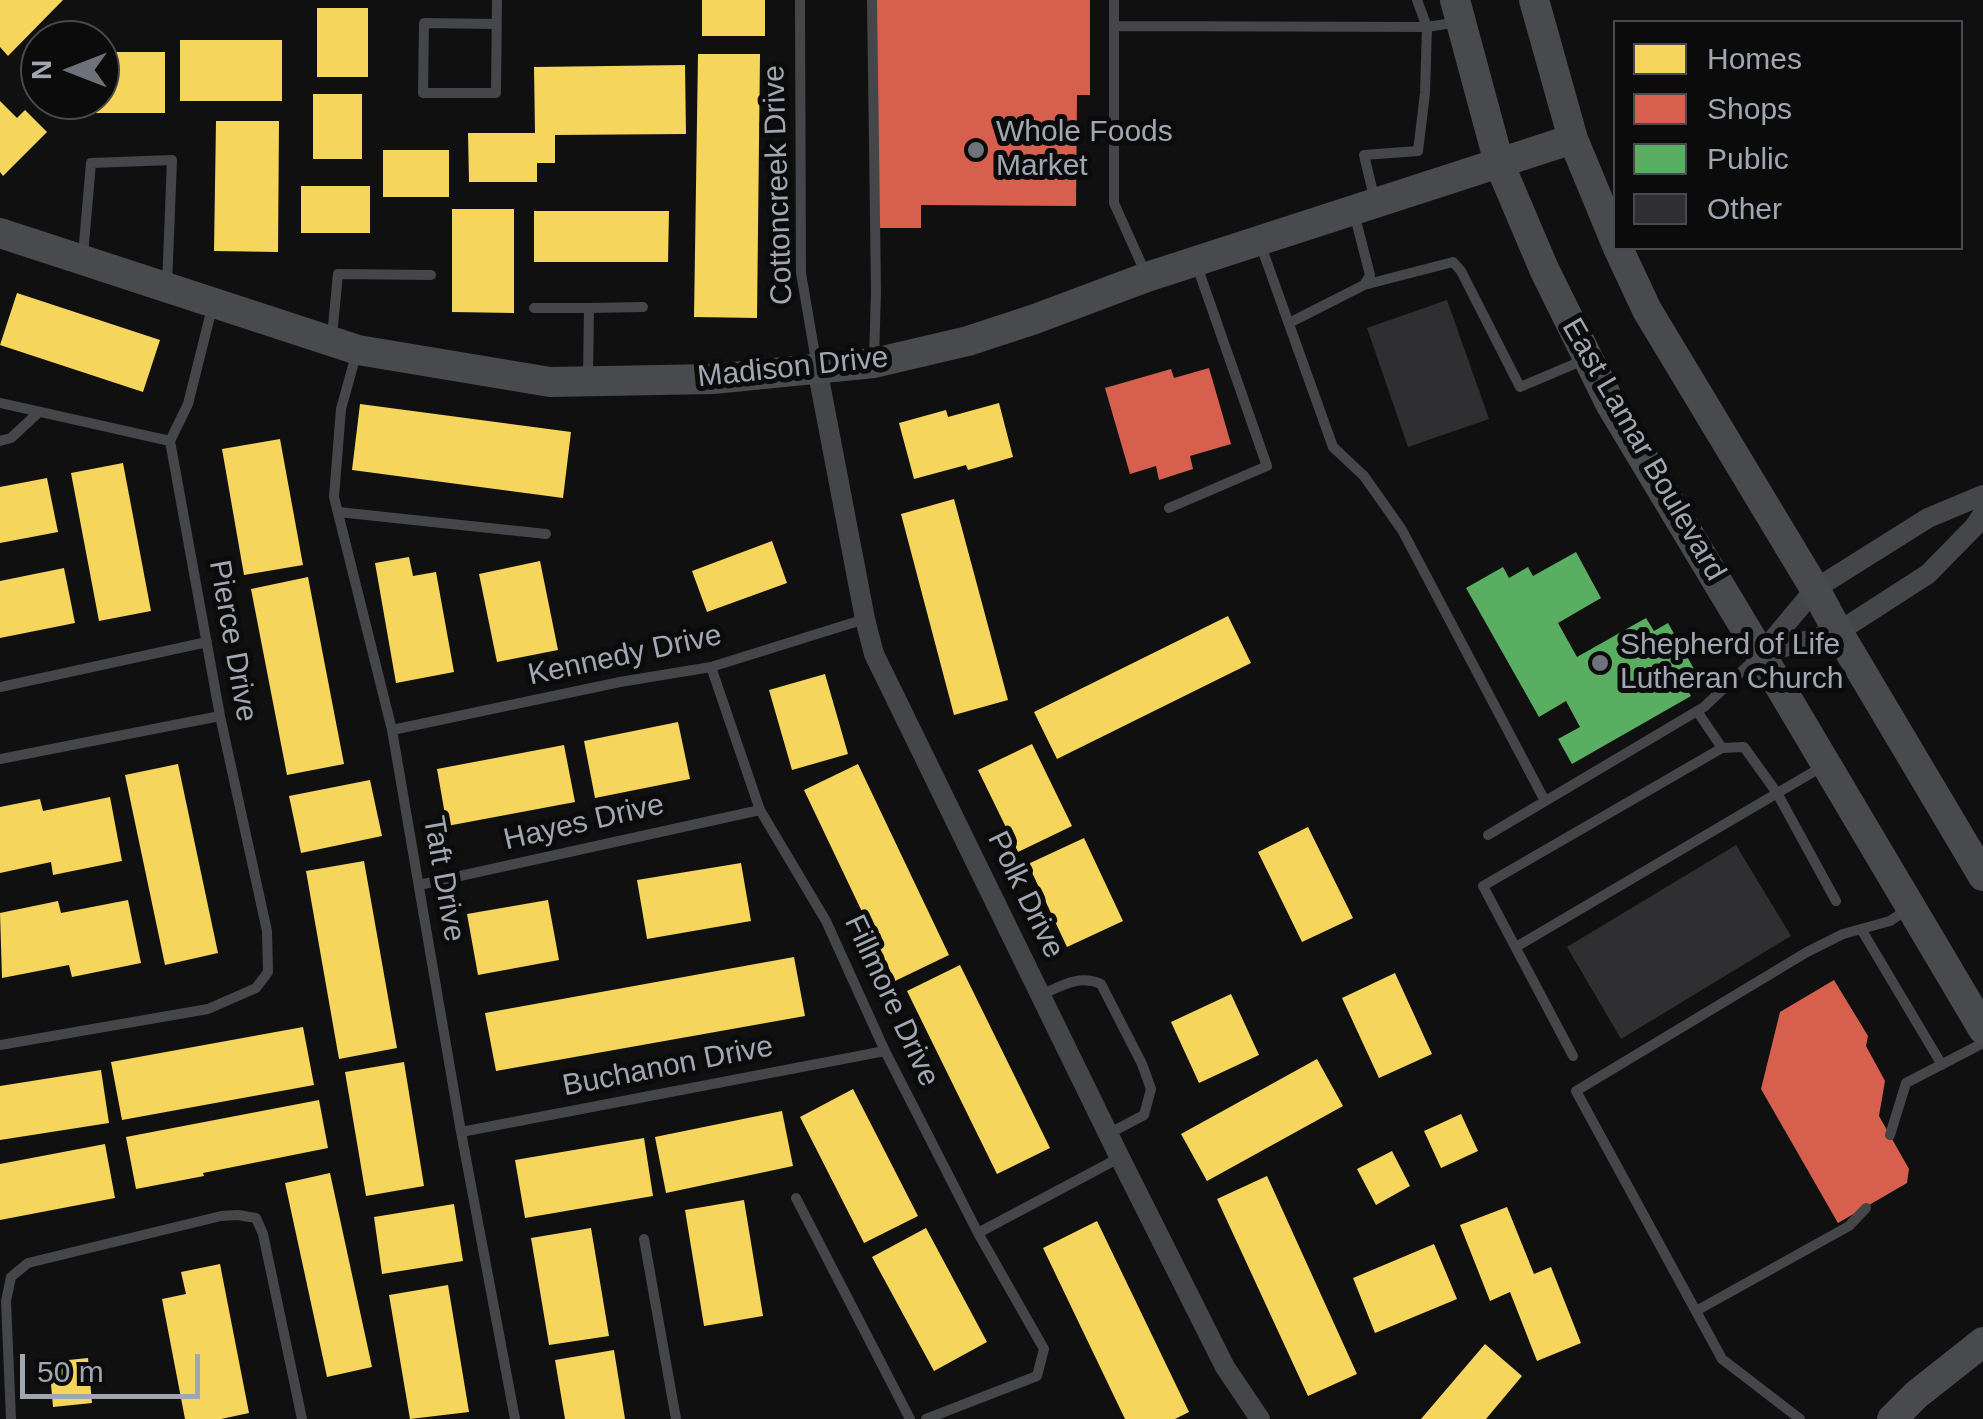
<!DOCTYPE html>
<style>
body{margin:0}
#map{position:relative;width:1983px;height:1419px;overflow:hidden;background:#101011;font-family:Arial,sans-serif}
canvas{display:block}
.legend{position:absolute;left:1613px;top:20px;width:350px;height:230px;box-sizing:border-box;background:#0b0b0c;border:2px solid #47494e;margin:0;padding:12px 18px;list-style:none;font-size:30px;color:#a1a7b2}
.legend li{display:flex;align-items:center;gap:20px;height:50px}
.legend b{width:50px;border:2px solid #47494e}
.north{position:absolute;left:20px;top:20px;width:100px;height:100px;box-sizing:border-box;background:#0b0b0c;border:2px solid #47494e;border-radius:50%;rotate:270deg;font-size:28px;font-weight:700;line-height:40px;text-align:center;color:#a1a7b2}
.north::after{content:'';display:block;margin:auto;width:35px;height:45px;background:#6e727a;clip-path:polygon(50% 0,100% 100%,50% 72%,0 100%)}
.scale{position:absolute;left:20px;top:1354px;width:180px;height:45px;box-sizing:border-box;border:5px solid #a1a7b2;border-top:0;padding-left:12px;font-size:30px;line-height:35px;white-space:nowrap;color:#a1a7b2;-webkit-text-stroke:8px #0b0b0c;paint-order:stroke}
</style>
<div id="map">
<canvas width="1983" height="1419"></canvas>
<ul class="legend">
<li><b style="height:28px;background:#f6d55c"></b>Homes</li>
<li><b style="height:28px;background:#d6604d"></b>Shops</li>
<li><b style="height:28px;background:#5aae61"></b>Public</li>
<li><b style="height:28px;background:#2f2f31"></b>Other</li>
</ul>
<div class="north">N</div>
<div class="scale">50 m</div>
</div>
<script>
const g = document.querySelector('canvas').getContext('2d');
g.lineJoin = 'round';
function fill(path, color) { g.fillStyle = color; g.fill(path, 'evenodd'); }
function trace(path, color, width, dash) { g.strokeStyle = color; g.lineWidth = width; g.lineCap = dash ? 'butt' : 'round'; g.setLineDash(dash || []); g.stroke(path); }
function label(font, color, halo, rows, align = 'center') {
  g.font = font + ' Arial,sans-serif'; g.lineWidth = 10; g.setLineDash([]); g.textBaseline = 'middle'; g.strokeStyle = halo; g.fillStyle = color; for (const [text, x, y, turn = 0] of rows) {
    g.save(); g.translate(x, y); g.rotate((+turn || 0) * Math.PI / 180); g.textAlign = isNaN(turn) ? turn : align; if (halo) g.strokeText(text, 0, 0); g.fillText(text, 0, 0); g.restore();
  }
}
const homes = new Path2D(`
 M0,0h63l-55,56 -8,-9z
 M702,0h63v36h-63z
 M317,8h51v69h-51z
 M180,40h102v61h-102z
 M100,52h65v61h-103v-13h38z
 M698,54h62l-3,264 -63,-1z
 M685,65l1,69 -131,1v28h-18v19h-68l-1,-49h67l-1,-66z
 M313,94h49v65h-49z
 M0,101l17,17 8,-8 22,22 -44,44 -3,-4z
 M216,121h63l-1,131 -64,-1z
 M383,150h66v47h-66z
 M301,186h69v47h-69z
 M452,209h62v104l-62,-1z
 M534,211h135l-1,51h-134z
 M17,293l143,47 -17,52 -143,-47z
 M999,403l14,54 -45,13 -2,-5 -52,14 -15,-56 47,-13 2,7z
 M360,404l211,28 -8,66 -211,-28z
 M280,439l23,126 -59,10 -22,-126z
 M123,463l28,148 -52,10 -28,-148z
 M47,478l11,54 -58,11v-56z
 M954,499l54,201 -54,15 -53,-201z
 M772,541l15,42 -80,29 -15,-41z
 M409,557l4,19 23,-4 18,100 -58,11 -21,-120z
 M540,561l18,89 -61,12 -18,-88z
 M64,568l11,55 -75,15v-57z
 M308,577l36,187 -57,11 -36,-186z
 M1228,616l23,47 -194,96 -23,-47z
 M825,674l23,80 -56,16 -23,-80z
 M678,722l12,57 -95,19 -11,-57z
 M1032,744l40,82 -54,26 -40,-82z
 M564,745l11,57 -128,24 -10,-57z
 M178,764l40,189 -53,12 -40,-190z
 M858,764l91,191 -54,26 -91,-191z
 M370,780l12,56 -81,17 -12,-57z
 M110,797l12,64 -69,14 -2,-13 -51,11v-66l40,-8 3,12z
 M1308,827l45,91 -51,24 -44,-90z
 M1084,838l39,83 -56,26 -39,-83z
 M364,861l33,187 -58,11 -33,-188z
 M741,863l10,58 -104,18 -10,-59z
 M128,900l13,63 -69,14 -3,-12 -67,13 -2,-65 58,-12 3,12z
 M548,900l11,60 -81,15 -11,-61z
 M794,957l11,59 -309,55 -11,-58z
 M960,965l90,183 -53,26 -90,-183z
 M1395,973l37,81 -53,24 -37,-80z
 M1231,994l28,61 -60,28 -28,-61z
 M303,1027l11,58 -192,35 -11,-58z
 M1317,1059l26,47 -136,75 -26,-47z
 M404,1062l20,124 -58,10 -21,-124z
 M101,1070l8,53 -109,17v-54z
 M853,1089l65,127 -54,27 -64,-126z
 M319,1100l9,48 -125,25 1,3 -68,13 -10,-52z
 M782,1111l11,55 -127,27 -11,-56z
 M1461,1114l17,37 -37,17 -17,-37z
 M644,1138l9,58 -128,22 -10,-58z
 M105,1144l10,54 -115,22v-56z
 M1392,1151l18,35 -34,19 -19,-36z
 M330,1173l42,194 -45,10 -42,-194z
 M1267,1176l90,198 -49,22 -91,-197z
 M744,1200l19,116 -59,10 -19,-116z
 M454,1204l9,57 -81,13 -8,-57z
 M1507,1207l27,67 17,-7 30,76 -44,18 -27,-69 -20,9 -30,-76z
 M1097,1221l92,191 -14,7h-50l-82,-171z
 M591,1228l18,108 -60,9 -18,-107z
 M926,1228l61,114 -53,29 -62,-114z
 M1434,1244l23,55 -82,34 -22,-55z
 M220,1264l29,149 -28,6h-36l-23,-120 24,-5 -5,-22z
 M448,1285l21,127 -59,7 -21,-124z
 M1485,1344l37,32 -36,43h-65z
 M614,1350l11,69h-60l-10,-59z
 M88,1358l4,45 -39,4 -4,-45z`);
const shops = new Path2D(`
 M876,0h214v95h-13l-1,111 -155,-1v23h-46z
 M1209,368l22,76 -41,12 3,13 -34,11 -3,-14 -26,8 -25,-86 66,-19 3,9z
 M1834,980l34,56 -2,10 19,35 -6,35 30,53 -2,14 -69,40 -77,-134 19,-77z`);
const public = new Path2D(`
 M1576,552l25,46 -43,25 19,34 69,-39 8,13 14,-8 26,46 -14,8 11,19 -119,68 -14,-25 22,-12 -14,-26 -27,16 -73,-129 37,-21 6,11 19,-11 5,9z`);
const building = new Path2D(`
 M1447,300l42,119 -81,28 -41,-119z
 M1736,845l55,91 -170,103 -54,-92z`);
const lane = new Path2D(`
 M800,0l1,273 16,94
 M872,0l4,291 -2,68
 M1114,0v203l31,69
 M496,24l-72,-1 -1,70h73l1,-93
 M1114,26l313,1 31,-5
 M1375,201l-11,-46 54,-4 7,-58 2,-66 -10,-27
 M1261,246l72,201 31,29 38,54 143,271
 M83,255l8,-92 81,-3 -5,125
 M1364,285l89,-23 8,9 59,116 64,-27
 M534,308h55l-1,68
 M589,308l54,-1
 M1289,323l75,-38 6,-10 -16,-62
 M332,336l6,-62 93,1
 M356,355l-15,54 -7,88 58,233 69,402 54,287
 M0,403l170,38
 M0,441l11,-3 28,-26
 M1169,508l98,-42 -70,-200
 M338,512l208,22
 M711,667l49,143 66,111 59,130 93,182 66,116 -7,27 -111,43
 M0,687l207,-45
 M1697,711l25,37
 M392,730l228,-48 91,-15 154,-48
 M0,759l220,-43
 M1488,835l216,-128 52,-49
 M419,885l341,-75
 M1861,929l81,136
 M1516,947l309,-182
 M1041,995c20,-9 38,-21 60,-11l41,80 9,25 -7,26 -36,19
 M0,1045l208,-36 48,-21 12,-16 -1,-41 -47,-215 -50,-275 18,-37 25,-100
 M1573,1056l-90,-170 239,-138 22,-1 33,46 59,108
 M461,1132l424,-81
 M1890,1135l16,-52 77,-40
 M796,1198l114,221
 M978,1233l141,-75
 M644,1239l32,180
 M1696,1311l153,-85 17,-18
 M11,1419l-5,-118 5,-24 17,-14 193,-47 17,-1 18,3 7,16 39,185
 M1800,1419l-78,-60 -146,-268 231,-139 36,-18 47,-13 18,-12`);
const street = new Path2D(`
 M817,368l48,251 9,35 246,504 105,209 35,52
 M1762,653l76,-21 90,-58 46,-47 9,-13
 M1761,654l54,-65 113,-71 55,-23`);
const secondary = new Path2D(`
 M1455,0l44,163 45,106 67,136 136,226 236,398
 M1534,0l39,139 43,104
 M0,233l358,117 192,32 163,-3 161,-16 94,-22 67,-22 112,-42 426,-138
 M1618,248l29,62 168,279 23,43 145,244
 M1892,1419l24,-24 67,-53`);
const markers = [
 [976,150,10,"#6e727a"],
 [1600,663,10,"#6e727a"]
];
const poiNames = [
 ["Whole Foods",996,133],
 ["Market",996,167],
 ["Shepherd of Life",1620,646],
 ["Lutheran Church",1620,680]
];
const streetNames = [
 ["Cottoncreek Drive",779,185,-92],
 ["Madison Drive",793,368,-6],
 ["East Lamar Boulevard",1643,450,60],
 ["Pierce Drive",232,641,80],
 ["Kennedy Drive",625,656,-12],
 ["Hayes Drive",584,823,-13],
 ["Taft Drive",443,879,80],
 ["Polk Drive",1025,895,64],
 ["Fillmore Drive",891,1001,65],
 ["Buchanon Drive",668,1067,-11]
];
fill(homes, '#f6d55c');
fill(shops, '#d6604d');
fill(public, '#5aae61');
fill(building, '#2f2f31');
trace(lane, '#454649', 10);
trace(street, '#454649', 20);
trace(secondary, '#494a4d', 30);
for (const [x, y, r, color] of markers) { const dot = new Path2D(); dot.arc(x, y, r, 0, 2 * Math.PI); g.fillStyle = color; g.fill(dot); trace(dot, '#0b0b0c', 4); }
label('30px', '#a1a7b2', '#0b0b0c', poiNames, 'left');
label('30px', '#a1a7b2', '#0b0b0c', streetNames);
</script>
